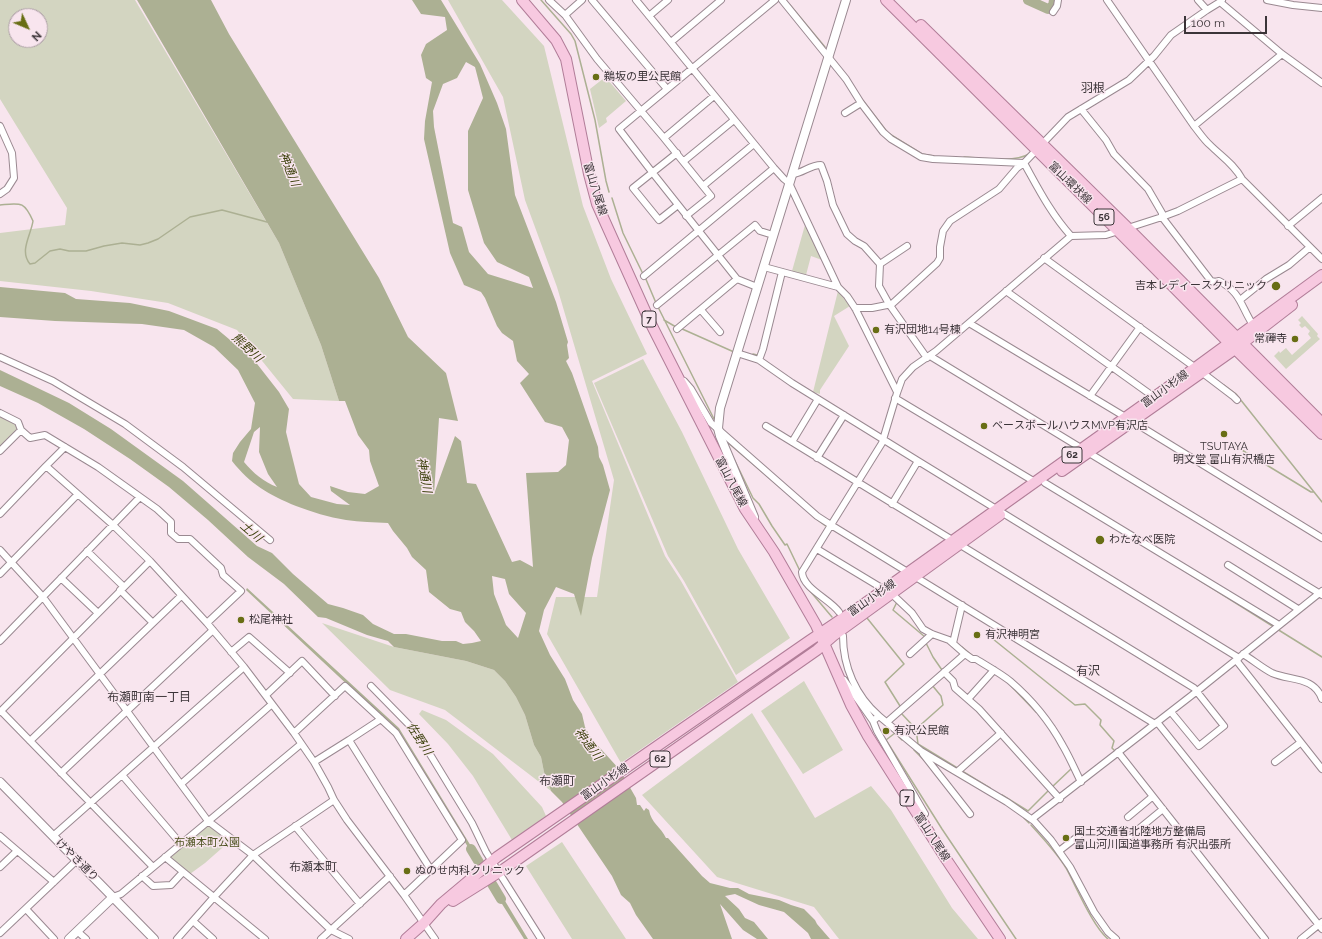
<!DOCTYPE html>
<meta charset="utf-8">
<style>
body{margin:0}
#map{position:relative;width:1322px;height:939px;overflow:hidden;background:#f8e5ee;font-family:Raleway,sans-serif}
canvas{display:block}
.north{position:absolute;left:8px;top:8px;width:40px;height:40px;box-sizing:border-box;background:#f8e5ee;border:1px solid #ac9ea5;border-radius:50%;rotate:134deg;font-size:11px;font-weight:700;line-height:16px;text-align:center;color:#3b3438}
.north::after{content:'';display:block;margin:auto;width:14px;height:18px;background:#686e14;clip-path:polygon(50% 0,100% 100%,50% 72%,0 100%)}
.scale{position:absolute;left:1184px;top:16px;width:83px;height:18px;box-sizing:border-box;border:2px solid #3b3438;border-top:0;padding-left:5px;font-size:12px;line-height:14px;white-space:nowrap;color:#3b3438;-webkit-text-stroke:3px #f8e5ee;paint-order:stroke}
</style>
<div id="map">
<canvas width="1322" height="939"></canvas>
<div class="north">N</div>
<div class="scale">100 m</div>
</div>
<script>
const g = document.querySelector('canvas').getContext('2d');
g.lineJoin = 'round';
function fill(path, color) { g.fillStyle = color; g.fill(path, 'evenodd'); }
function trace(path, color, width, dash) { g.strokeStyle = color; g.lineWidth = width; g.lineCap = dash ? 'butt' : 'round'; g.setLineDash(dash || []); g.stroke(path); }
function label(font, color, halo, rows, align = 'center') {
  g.font = font + ' Raleway,"Noto Sans JP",sans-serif'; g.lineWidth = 3; g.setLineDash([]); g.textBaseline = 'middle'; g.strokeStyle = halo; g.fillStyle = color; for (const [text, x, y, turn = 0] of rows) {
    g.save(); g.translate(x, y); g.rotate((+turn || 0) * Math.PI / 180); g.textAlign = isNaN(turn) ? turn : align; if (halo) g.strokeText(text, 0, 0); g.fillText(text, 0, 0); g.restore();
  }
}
const green = new Path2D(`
 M0,0h135l144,243 42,102 18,56 -46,-2 -56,-69 -69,-27 -77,-12 -91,-10v-48l65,-8 2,-17 -67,-109zM16,16h24v24h-24z
 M448,0h54l42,46 39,160 28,73 36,75 -55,27 73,175 16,25 57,101 -117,81 -74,-129 9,-37h41l17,-117 -57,-193 -32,-87 -22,-103z
 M604,78l2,3 2,-1 18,21 -20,17 1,4 -8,6 -9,-39z
 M805,225l17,35 -11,-4 -5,19 -14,-4z
 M838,291l12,15 -16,10 15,30 -29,44v4l-7,-2z
 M1302,316l16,18 -1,2 3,3 -34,30 -12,-13 5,-5 1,2 6,-5 6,7 19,-17 -3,-4 2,-3 -5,-5 -3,2 -3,-3 2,-2 -3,-3z
 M643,359l39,73 56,117 52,89 -54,37 -52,-94 -16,-25 -74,-173z
 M0,415l17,8 1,7 -18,18z
 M322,623l72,24 72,14 28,9 11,11 11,16 9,18 9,30 7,12 3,15 7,19 -106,-81 -55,-20z
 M804,681l39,69 -40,24 -42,-63z
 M422,710l24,10 47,34 49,53 4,9 -34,24 -39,-64 -25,-32 -29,-30z
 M752,713l63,105 56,-32 20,24 61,98 26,31h-139l-25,-32 -97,-30 -75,-82z
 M207,825l3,1 20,15 -25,22 -15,11 -19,-16v-2z
 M562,842l64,97h-54l-46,-73z`);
const water = new Path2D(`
 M137,0h74l18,34 150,244 29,59 38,36 12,48 -19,-3 -5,76 21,-58 6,5 6,42 9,1 36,78 8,-2 13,7 -7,-94 32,-1 8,-7 3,-25 -7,-13 -17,-5 -25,-39 9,-9 -12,-13 -4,-20 -11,-8 -5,-7 -12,-28 -4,-6 -17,-7 -14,-32 -26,-114 1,-18 7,-39 -6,-4 -5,-23 5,-11 21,-14 -2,-13 -24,-3 -9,-14h29l39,64 17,39 9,26 9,66 41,107 12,40 -1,3 2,13 -3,3 6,12 26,74 1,10 4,8 7,25 -18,68 -11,58 -7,-22 -18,-7 -12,23 -5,21 11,24 15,24 8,21 9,14 3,13 6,11 29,32 16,28 1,7h3l4,6 2,-3 3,2c2,13 12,17 17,28h2l34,38 8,7 20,5h8l11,6 30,6 12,5 13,4 11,11 2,4 13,15h-19l-3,-6 -24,-21 -25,-7 -24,-11 -10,2 14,13 6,9 9,4 14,17h-11l-14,-9 -23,-26 12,35h-79l-17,-24 -6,-12 -9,-8 -9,-19 -50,-74 -11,-11 -7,-19 -3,-15 -7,-12 -9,-30 -9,-18 -11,-16 -11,-11 -28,-9 -72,-14 -6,-6 -21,-6 -41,-17 -8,-1 -34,-33 -36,-27 -40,-37 -39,-33 -39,-28 -46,-30 -46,-26 -38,-17v-16l69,33 42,26 72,52 74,65 15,7 21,21 35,30 15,4 20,7 10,9 21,10h12l36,7h14l7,3 9,-1 9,-2 -7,-10 -9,-9 -4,-10 -11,-3 -21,-17 -3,-22 -14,-13 -5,-9 -14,-17 -5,-8c-14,-1 -28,-1 -42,-3 -18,-3 -34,-8 -50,-14 -27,-11 -46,-22 -64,-45l1,-8 7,-11 11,-13 4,-26 -17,-33 -24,-23 -30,-17 -42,-6 -87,-3 -55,-4v-30l65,6 11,6 54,4 39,8 48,18 37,31 25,32 10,17 -3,23 13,52 12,13 26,7 13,1 -19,-14 -1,-5 18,6 17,2 14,-8 -9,-25 -1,-11 -11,-15 -13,-34h-6l-18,-56 -42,-102zM466,62l9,5 8,31 -15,33v59l16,53 13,19 32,15 4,11 -45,-14 -19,-22 -7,-25 -9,-4 -19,-96 -1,-16 10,-27 14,-6zM260,427l-1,25 9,22 9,13c-13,-5 -24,-14 -33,-25l10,-30zM492,576l13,3 4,15 17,19 -8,25 -12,-13 -12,-31z
 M247,588l152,140 78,128 3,3 -3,3 -79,-130 -152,-142z
 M496,886l32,53h-4l-32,-51z`);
const stream = new Path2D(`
 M541,0l30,34 4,7 20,79 11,61 3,11
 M790,5l35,42
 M861,98l27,35 34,21 12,2
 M964,157c18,1 50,6 65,-3
 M612,198l11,35 20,41
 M0,205c21,-2 24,-4 33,16 -2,14 -14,30 -3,43l5,-1 15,-12 10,-2 9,2h17l18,-5 18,-3 18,2 8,-2 10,-4 32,-22 32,-7 45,12
 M645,277l11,26
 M658,307l56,112
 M664,320l12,7
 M680,328l54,24
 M753,354l4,1
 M1224,385l12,9 86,108
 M726,441l85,73
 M1232,444l79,48h3
 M734,459l19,39 6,6 13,22 13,19 2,-1 13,27
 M1027,474l5,3
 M815,518l12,9 -1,1
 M1172,563l102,64
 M810,591l22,26
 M897,602l-4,8 32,27
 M867,618l37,46 -19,18 15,24
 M1277,629l45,28
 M993,639l82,66 10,-1 16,16 -1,5 14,16 -2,7 3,3
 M926,643l7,14 9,13
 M962,647l11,9
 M1011,686l25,26
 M901,713l15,16 2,15 41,25
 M916,729l27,-24 -2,-9 -9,-11
 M881,733l5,7 9,-7 7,7
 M886,740l56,89 74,110
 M914,750l10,10
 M962,771l28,17
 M1052,787l20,-19 -1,-1
 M1002,795l26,16
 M1028,811l21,-21
 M1024,818l5,5
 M1031,825c12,13 26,28 35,43 10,18 27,59 42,71`);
const river = new Path2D(`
 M1028,0l20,9 5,-3 1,-6
 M471,849l30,50`);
const minor = new Path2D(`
 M549,0l16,15 32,44 67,79 47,58 -25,20
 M592,0l75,89
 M636,0l138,168 10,11 5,4 49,104 9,9 8,12 42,84
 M782,0l64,79 15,24 22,29 8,7 30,18 12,2 91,4 44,-46 61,-37 25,-24 17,-21 36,-25 13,-8 2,-2
 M1107,0l87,126c5,6 10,14 16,19 11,11 24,19 32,34l80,80
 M1198,0l9,10
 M1267,0l26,5 29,3
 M1220,2l62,52 40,29
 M1053,12l4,-6 1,-6
 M565,15l17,-15
 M649,16l19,-16
 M671,42l50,-42
 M1081,109l25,31 8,14 34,35 14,24v4l49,64 4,1 4,-1c22,11 22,26 34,44
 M845,113l16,-10
 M0,126l12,27 2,25 -7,11 -7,5
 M1194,126l88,-72
 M664,138l50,-42
 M677,153l-44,35 26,32 19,-15
 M684,161l50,-41
 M793,174c10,-1 17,-9 28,-9l6,16 6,24 14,29 8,7 9,5 16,18 -1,22 10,18 38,54
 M703,186l51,-42
 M1288,226l34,-28
 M1044,258l160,116 29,22 4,4
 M880,264l27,-18
 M764,267l74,20
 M644,276l130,-108
 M757,287l-20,-8 -85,-107 -33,-43 156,-129
 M1006,291l148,106
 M1240,300l26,-21 23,-14 21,-18
 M657,305l98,-80 5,6 13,4
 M855,308h17l20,-4 45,-41 3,-5v-11l3,-16 7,-10 49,-32 18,-21 7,-5c14,25 27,51 47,73
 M701,310l19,22
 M969,323l153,92 200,123
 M677,329l60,-50
 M737,353l22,7 33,23 126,78 321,197
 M930,356l392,239
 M0,357l53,24 72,43 58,43 87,73
 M759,360l4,-11 19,-77
 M684,381l7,8 20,34 106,93 14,9 51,-82 15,-50 5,-14 11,-12 23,-16 135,-115 35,-1 56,-18 16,-6 64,-32
 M1090,396l50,-69
 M895,398l140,84
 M0,413l18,9 3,8 9,8 15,-3 53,32 59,42 14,13v11l7,6h12l31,29 2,7 18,16 -34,32
 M766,426l428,262 30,38 -25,20 -28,-34
 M792,442l26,-43
 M65,447l-19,19 67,59 37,36 57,62 37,44 50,66 20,29 14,25 6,13 13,20 57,75 31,44
 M0,451l21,-21
 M817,458l27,-43
 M1045,483l234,142
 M892,504l26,-43
 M0,514l46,-48
 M817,549l63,38
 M0,550l43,47 165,224 45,34 78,75 18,9
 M87,551l37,36
 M1228,565l70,44
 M0,574l77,-79
 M61,578l37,35
 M120,590l33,33
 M894,596l18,17 11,16 9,5 17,6 16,14 7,5h4c11,7 24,14 34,22 21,18 40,41 53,65 7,12 12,24 18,36
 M839,612c-9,-13 -36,-23 -37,-40l29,-47 324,199
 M843,636c0,31 13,60 36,80
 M0,641l140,-144
 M953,643l9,-38
 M231,652l18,-15 41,36
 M910,654l22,-20
 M1243,654c10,6 19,14 29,19 18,8 42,3 50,26
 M1236,660l86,109
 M944,672l9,9 2,7 24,21 81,90
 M844,680l29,41 4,10 48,83 -5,5
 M371,686l46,47 55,90 14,29 55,87
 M266,695l36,-34 33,35
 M968,699l26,-29
 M1,711l152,156
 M0,712l150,-151
 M873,721l6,-5 42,35 86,51 27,19 17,19 19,27 24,45 14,20 8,7
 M887,722l78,-68
 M1157,722l165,207
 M294,733l51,-47 51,47 66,107 -58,55
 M349,740l32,-21
 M30,741l151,-145
 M1118,752l147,187
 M923,754l47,60
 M314,762l35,-22 30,48 52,82
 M1275,762l25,-19
 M957,772l44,-39
 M61,773l152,-143
 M122,775l59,69
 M181,784l91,-80
 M1128,817l24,-20
 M1032,819l164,-127 126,-101
 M295,826l65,78
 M0,836l54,46
 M53,836l191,-169
 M1124,841l39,-32
 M1059,851l22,-17
 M165,857l100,82
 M0,867l17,-16
 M142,876l11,10 18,-1 12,-13
 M113,897l8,-3 180,-150
 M26,909l28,30
 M193,921l20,18
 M77,931l9,8
 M0,933l77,-73
 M177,939l37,-42 39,-42 81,-55
 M321,939l69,-63
 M1301,939l21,-17`);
const tertiary = new Path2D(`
 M754,517l-34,-81 -2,-8 2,-20 126,-408
 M0,782l154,157
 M69,939l44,-42`);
const primary = new Path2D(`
 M522,0l34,40 10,19 23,115 8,30 54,120 67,132 27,53 29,43 42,73 35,80 17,31 78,123 54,80
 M886,0l232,231 111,112 93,91
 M921,25l207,203 194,195
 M1062,471l173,-122 57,-44
 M453,901l51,-32 313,-219 16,-14 167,-121
 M406,939l18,-16 17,-19 56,-47 312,-216 55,-37 331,-236 127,-93`);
const markers = [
 [596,77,4,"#686e14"],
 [1276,286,5,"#686e14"],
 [876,330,4,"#686e14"],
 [1295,339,4,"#686e14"],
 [984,426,4,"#686e14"],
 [1224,434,4,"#686e14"],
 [1100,540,5,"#686e14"],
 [241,620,4,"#686e14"],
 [977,635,4,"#686e14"],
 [886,731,4,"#686e14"],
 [1066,838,4,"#686e14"],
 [407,871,4,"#686e14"]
];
const shields = [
 [1104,217,20],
 [649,319,14],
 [1072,455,20],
 [660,759,20],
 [907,798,14]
];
const shieldNames = [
 ["56",1104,217],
 ["7",649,319],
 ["62",1072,455],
 ["62",660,759],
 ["7",907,798]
];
const poiNames = [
 ["鵜坂の里公民館",604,77],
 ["吉本レディースクリニック",1267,286,"right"],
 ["有沢団地14号棟",884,330],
 ["常禪寺",1287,339,"right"],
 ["ベースボールハウスMVP有沢店",992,426],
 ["TSUTAYA",1224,447,"center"],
 ["明文堂 富山有沢橋店",1224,460,"center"],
 ["わたなべ医院",1109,540],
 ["松尾神社",249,620],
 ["有沢神明宮",985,635],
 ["有沢公民館",894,731],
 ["国土交通省北陸地方整備局",1074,832],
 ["富山河川国道事務所 有沢出張所",1074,845],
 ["ぬのせ内科クリニック",415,871]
];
const streetNames = [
 ["富山環状線",1070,183,44],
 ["富山八尾線",595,189,73],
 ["富山小杉線",1165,389,-36],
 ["富山八尾線",731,482,62],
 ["富山小杉線",872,598,-35],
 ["富山小杉線",605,782,-35],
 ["富山八尾線",932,837,57],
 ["けやき通り",77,860,45]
];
const parkNames = [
 ["布瀬本町公園",207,843]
];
const neighbourhoodNames = [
 ["羽根",1093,88],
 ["有沢",1088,671],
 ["布瀬町南一丁目",149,697],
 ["布瀬町",557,781],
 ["布瀬本町",313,867]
];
const waterNames = [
 ["神通川",289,169,68],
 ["熊野川",247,348,43],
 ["神通川",424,475,80],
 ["土川",251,532,41],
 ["佐野川",419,739,57],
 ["神通川",588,744,53]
];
fill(green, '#d3d5c1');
fill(water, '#acb093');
trace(stream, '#acb093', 1.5);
trace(river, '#acb093', 10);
trace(minor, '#9a8991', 8);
trace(tertiary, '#9a8991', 10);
trace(primary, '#b17d98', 12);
trace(minor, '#fff', 6);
trace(tertiary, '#fff', 8);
trace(primary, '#f7c9e0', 10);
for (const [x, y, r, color] of markers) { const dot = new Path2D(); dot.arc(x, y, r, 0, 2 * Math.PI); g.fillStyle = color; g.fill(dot); trace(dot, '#f8e5ee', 1.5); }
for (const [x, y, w] of shields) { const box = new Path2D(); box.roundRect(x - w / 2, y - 8, w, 16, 3); g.fillStyle = '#f8e5ee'; g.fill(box); trace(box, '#3b3438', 1); }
label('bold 10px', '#3b3438', null, shieldNames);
label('11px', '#3b3438', '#f8e5ee', poiNames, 'left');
label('11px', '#3b3438', '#f8e5ee', streetNames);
label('11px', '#4f5422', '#f8e5ee', parkNames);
label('12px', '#3b3438', '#f8e5ee', neighbourhoodNames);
label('italic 12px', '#3c400c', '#f8e5ee', waterNames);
</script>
